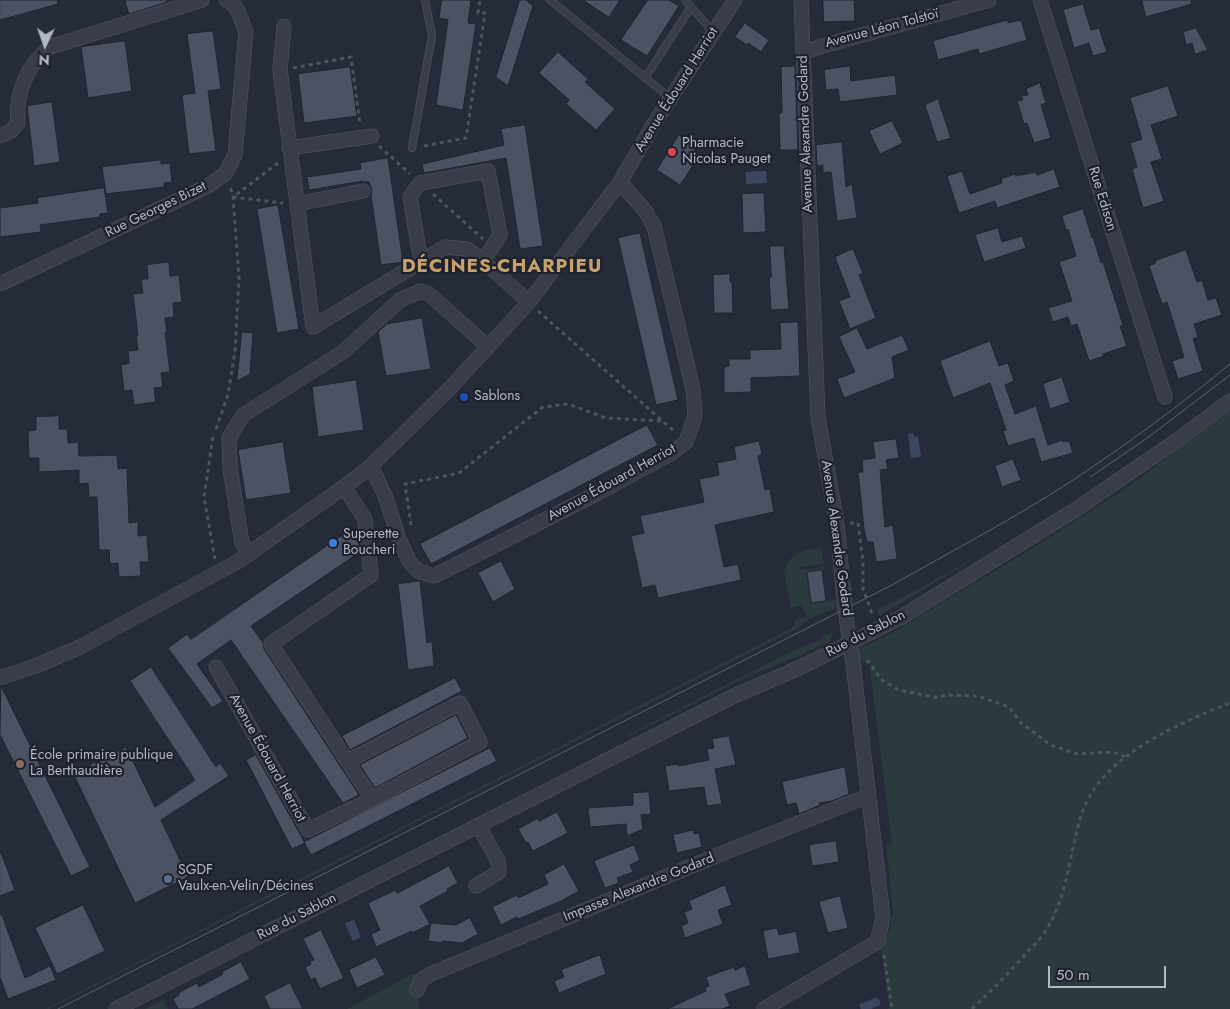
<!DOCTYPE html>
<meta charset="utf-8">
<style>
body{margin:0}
#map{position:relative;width:1230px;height:1009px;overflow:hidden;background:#252b38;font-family:Jost,sans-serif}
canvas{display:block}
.north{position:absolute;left:20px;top:20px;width:50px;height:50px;-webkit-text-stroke:4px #1e222e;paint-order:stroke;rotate:183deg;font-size:14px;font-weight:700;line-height:20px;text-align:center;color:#b4b8c5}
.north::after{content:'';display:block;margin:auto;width:18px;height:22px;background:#b4b8c5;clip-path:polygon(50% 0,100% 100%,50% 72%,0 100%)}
.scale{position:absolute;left:1048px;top:966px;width:118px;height:22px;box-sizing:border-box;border:2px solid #b4b8c5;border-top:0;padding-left:6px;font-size:15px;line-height:18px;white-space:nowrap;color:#b4b8c5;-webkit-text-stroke:4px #1e222e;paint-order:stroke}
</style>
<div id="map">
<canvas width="1230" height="1009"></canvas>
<div class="north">N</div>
<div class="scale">50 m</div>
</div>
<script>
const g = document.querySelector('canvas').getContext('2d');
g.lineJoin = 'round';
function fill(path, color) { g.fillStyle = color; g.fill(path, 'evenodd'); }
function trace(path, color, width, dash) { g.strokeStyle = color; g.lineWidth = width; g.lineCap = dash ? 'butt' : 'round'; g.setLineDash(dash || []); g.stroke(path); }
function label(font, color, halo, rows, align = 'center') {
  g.font = font + ' Jost,sans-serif'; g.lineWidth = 4.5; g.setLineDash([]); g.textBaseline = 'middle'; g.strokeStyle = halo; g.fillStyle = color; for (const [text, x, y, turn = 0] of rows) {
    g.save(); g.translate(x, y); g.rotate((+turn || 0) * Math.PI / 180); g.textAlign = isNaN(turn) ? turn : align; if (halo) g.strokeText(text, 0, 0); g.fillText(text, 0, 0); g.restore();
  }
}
const green = new Path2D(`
 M1230,411v598h-342l1,-3 -8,-58 8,-16 4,-20 -7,-67 6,-2 -23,-180 -9,-2 -3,-11 35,-17 134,-81 96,-61z
 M821,547l3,17 -24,3v3l25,-3v3l-18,2 4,31 24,-3 2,7 -30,13 -9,8 -749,381h-3l749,-383 -1,-6 14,-3 -7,-12 -10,3 -7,-37c5,-18 21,-21 37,-24z
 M988,551l-109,65 -2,-7 24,-11z
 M833,632l-3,9 -27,13 -54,22 -120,60 -1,-1 162,-83 32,-13 -1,-2z
 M415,973l4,36h-72z
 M164,1000l4,9h-23z`);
const water = new Path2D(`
 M766,171l1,12 -21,1v-12z
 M913,433l1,4 4,-1 3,21 -10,1 -3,-24z
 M354,920l7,17 -8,4 -8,-18z
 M876,997l4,4v4l-9,4h-10l-2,-4z`);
const building = new Path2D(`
 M0,0h57l1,4 -58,16z
 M125,0h42v2l-38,12z
 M442,0h29l-3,23 8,1 -13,86 -27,-5 12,-85 -9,-2z
 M520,0h6l7,6 -25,80 -12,-9z
 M583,0h37l-11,17z
 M648,0h21l10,6 -32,50 -26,-16z
 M823,0h31l1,21 -31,1z
 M1142,0h49l1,4 -46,13z
 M1083,4l8,26 8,-2 8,24 -14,4 -4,-13 -15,5 -11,-38z
 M1008,20v3l13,-3 6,20 -48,14 -1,-5 -40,11 -5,-19z
 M745,23l24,17 -8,12 -13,-9 -1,2 -12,-8z
 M1196,28l12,22 -13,4 -3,-11 -6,2 -3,-13z
 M213,31l8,58 -13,2 8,60 -27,3 -7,-59 13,-2 -8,-59z
 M125,41l7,50 -44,7 -7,-51z
 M558,52l30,27 -3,3 30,27 -19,21 -30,-26 3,-4 -30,-27z
 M795,66l3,84h-18l-1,-37h3l-1,-46z
 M850,66l1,15 44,-6 2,20 -57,7 -2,-13 -12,1 -2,-20z
 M350,67l7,49 -53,7 -6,-49z
 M1040,83l6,20 -5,2 10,33 -17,5 -7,-20 -3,1 -7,-23 6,-1 -2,-4 7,-1 -2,-6z
 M1168,86l10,30 -27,9 11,34 -11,3 13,39 -21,7 -11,-39 5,-2 -7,-24 12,-4 -12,-41z
 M938,99l13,39 -14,4 -12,-37z
 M52,102l8,60 -26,4 -7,-60z
 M892,121l11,22 -23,11 -11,-23z
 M525,125l18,121 -23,3 -14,-91 -82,15 -2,-9 82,-19 -3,-16z
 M679,135l18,12 -3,4 6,4 -20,30 -23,-15z
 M842,142l4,45 6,-3 5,34 -20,3 -6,-49 -8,1v-8l-6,1 -1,-21z
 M388,158l15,104 -22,3 -10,-70 1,-5 -3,-8h-6v-1l-54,9 -2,-13 54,-8 -1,-6z
 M161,160v4l9,-1 2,19 -8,1v4l-58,7 -4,-27z
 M1054,169l6,18 -63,21 -2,-7 -36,12 -12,-37 15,-5 8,23 32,-11 -1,-4 14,-5 1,2 20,-4 1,3z
 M104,188l4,25 -8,1v3l-60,8 1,7 -41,5v-29l38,-5 -1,-5z
 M764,193l2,39 -23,1 -1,-39z
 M278,205l21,124 -22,4 -20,-124z
 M1083,209l9,29 1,-1 8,26 2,-1 20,63 -3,1 7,20 -24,8 1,2 -15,5 -12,-37 -6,2 -3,-9 -15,5 -5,-14 24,-7 -13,-39 17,-6 -8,-27 -2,1 -4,-14z
 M998,228l4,14 20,-6 4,12 -42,14 -9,-27z
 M640,233l38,167 -22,5 -38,-167z
 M770,246h14l5,63 -18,1 -2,-33h2z
 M853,249l10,24 -4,2 17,43 -26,11 -11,-28 11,-4 -15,-40z
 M1186,250l11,32 5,-2 6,20 8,-2 6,17 -28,9 4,13 -5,2 10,32 -25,8 -6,-18 12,-4 -17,-55 -5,2 -13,-38 7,-3 -1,-2z
 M169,262l1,14 9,-1 3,27 -9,1 1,14 -9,1 2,14h-2l5,40 -9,1 2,14 -9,1 2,14 -22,3 -2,-15 -8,1 -3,-26 8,-2 -1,-12 10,-1 -2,-14h2l-5,-42 10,-1 -2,-14h7l-1,-14z
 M730,274v8h2l1,31h-19l-1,-38z
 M422,318l9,51 -45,7 -8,-44 9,-8z
 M798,322l2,54 -49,2v14l-27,1v-26l5,-1v-7h21v-9l31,-1 -1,-26z
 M857,328l10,21 35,-14 7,15 -17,7 3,21 -51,20 -7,-19 18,-7 -16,-35z
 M242,332l11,1 -3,41 -13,7z
 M990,341l9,25 9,-3 6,18 -9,4 10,29 21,-8 12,39 15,-5v2l6,-1 4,12 -32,9 -7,-24 -26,8 -5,-15 3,-1 -16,-47 -37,15 -13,-37z
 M1062,377l8,25 -20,7 -7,-25z
 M356,380l8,50 -46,7 -6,-50z
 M59,416v13h8l1,14 10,-1 1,14 38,-1 1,14 9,-1 2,55 9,-1v14l9,-1 2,27h-9l1,14 -22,1 -1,-14 -8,1 -1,-14h-10l-2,-53h-8l-1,-14 -9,1v-14l-40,2v-14h-10l-1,-27 8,-1v-13z
 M647,425l11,20 -227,119 -11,-20z
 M896,439l3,19 -13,2 2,9 -8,1 5,57 8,-2 4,34 -21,3 -3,-20h-6l-3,-13 -6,-57h5l-1,-12 13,-2 -2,-16z
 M759,441l3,13 -4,2 7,34 5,-1 4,23 -59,13 9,42 14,-3 3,16 -83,18 -3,-13 -13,3 -11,-52 13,-3 -4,-17 64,-14 -5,-23 20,-4 -2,-12 19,-4 -2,-12z
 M283,442l8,51 -45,7 -8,-50z
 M1013,459l8,21 -19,7 -7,-21z
 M350,530l9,14 1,8 -109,74 12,17 1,6 95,146 -16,8 -112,-163 -34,24 26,37 -11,7 -44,-60 19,-14 4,5z
 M501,561l14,28 -22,13 -15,-29z
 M822,570l4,31 -15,2 -4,-31z
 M420,581l7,62 5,-2 2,25 -26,4 -10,-86z
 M151,667l65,100 4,-4 9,13 -68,44 27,57 -53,26 -62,-130 53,-26 29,60 40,-27 -65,-99z
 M455,678l7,13 -112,59 -8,-14z
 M1,686l89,181 -19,9 -71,-141z
 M456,715l12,23 -93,50 -15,-23z
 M729,736l7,29 -21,4 7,35 -15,2 -3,-19 -35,4 -4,-25 12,-2 1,2 31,-6 -2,-11 7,-1 -2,-9z
 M490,748l7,13 -186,94 -7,-13z
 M256,755l49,88 -13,6 -46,-89z
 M845,767l4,27 -17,7 -13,2 1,2 -21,9 -3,-11 -9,2 -5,-23z
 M649,792l2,22 -10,1 2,14 -16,7 -1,-12 -36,3 -2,-19 45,-3v-12z
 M557,812l11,21 -35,18 -5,-9 -2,1 -8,-14 20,-11 1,3z
 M693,830l1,4 5,-1 3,14 -25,6 -4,-18z
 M836,841l3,21 -27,4 -3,-21z
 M634,845l6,15 -10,5 3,7 -16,6 2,5 -14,5 -11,-27z
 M0,853h1l14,37 -15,6z
 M564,864l15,27 -20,11 -41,17 -1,-2 -16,8 -9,-18 25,-12 1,3 30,-14 -4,-9z
 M449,866l9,17 -11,6 1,2 -28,15 10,18 -18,9v-2l-36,16 -5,-13 9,-4 -12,-27 28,-13 1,3z
 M725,885l7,20 -14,5 5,14 -38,14 -4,-12 7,-3 -4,-11 8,-3 -3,-8z
 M840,896l8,32 -20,5 -9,-31z
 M83,905l22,46 -48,23 -22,-46z
 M0,915h2l23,63 25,-12 6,14 -48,19 -8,-22z
 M470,918l8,16 -16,9 -19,-2v2l-15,-2 3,-18 24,2z
 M777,928l2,7 17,-4 4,22 -32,6 -5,-28z
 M321,930l23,48 -24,11 -5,-11 -4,2 -6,-12 6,-4 -1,-3 4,-1 -11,-21z
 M600,955l6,19 -47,19 -5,-12 10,-4 -3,-7z
 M376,957l9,18 -28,13 -8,-18z
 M241,962l9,17 -58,30h-14l-5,-10 6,-4 -1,-2 19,-10 2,4 24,-13 -1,-2z
 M745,966l6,19 -26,9 5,12 -8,3h-55l39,-18 -1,-3 4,-2 -3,-9 28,-10 1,3z
 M290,983l13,26h-33l-6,-13z`);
const path = new Path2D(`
 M293,68l58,-11 9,67
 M379,146l31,28
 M424,146l42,-8 19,-125h-7l2,-13
 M278,163l-45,34 50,6
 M433,194l50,45
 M538,311l138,122
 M216,429l12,-34 7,-44 4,-73 -6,-81 -3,-11
 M213,437l-9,60 11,62
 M850,523h8l5,39v27l10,27
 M411,525l-6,-41 54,-11 84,-66 25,-3 38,14 57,3
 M866,662h3l13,18 17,10 39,8 7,-3 33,1 31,11 12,16 30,22 26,9 36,-2 12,5
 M884,955l8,54
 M972,1009c20,-19 40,-39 58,-60 6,-6 13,-13 17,-20 22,-37 22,-77 35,-116 20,-58 96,-89 148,-110`);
const service = new Path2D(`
 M550,0l120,98
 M685,0l28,32
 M645,78l46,-71
 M412,148l20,-112 -7,-36`);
const minor = new Path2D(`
 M1040,0l125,397
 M284,26l-4,44 33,257 132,-80 22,2 16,12 46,41
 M803,53l16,-6 170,-47
 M0,136l11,-5 7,-8c-3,-28 9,-59 32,-76l152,-47
 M289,148l83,-12
 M297,204l66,-13
 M421,262l-11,-65 10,-14 68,-12 12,64 -17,26
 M0,284l206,-97 19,-13 10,-19 11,-123 -8,-21 -4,-6 -8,-5
 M371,466l15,32 13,41 10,22 9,10 16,5 166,-84 70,-38 16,-12 9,-26 -2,-27 -39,-163 -8,-14 -26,-30
 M249,553l-7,-10 -12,-75 -1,-30 14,-23 100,-63 57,-52 21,-9 8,3 58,52
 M216,667l92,163 64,-31 -101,-155 100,-69 -6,-56 -21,-32
 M0,678l33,-11 47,-20 157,-85 107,-75 27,-21 81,-80 77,-84 91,-120 33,-57 82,-125
 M348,761l112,-58 20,39 -108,57
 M476,886l23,-14 -1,-11 -20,-36
 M417,990l4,-10 10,-6 292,-121 145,-57
 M116,1009l618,-313 65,-28 101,-50 175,-108 104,-71 51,-38
 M764,1009l113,-67 6,-24 -30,-255 -8,-54 -8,-85 -19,-107 -17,-417`);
const tram = new Path2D(`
 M1090,477l56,-38 84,-64
 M58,1009l834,-424c60,-34 121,-66 178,-103 56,-37 109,-76 160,-118`);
const markers = [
 [672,152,5,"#e0444e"],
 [464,397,5,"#1a4fb4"],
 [333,543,5,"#3f7fe0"],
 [20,764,5,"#8d6e63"],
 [168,879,5,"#5c6f8a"]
];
const streetNames = [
 ["Avenue Léon Tolstoï",882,29,-15],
 ["Avenue Édouard Herriot",677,90,-58],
 ["Avenue Alexandre Godard",806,134,-92],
 ["Rue Edison",1102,199,73],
 ["Rue Georges Bizet",156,210,-26],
 ["Avenue Édouard Herriot",612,483,-29],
 ["Avenue Alexandre Godard",836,538,82],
 ["Rue du Sablon",866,634,-27],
 ["Avenue Édouard Herriot",267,758,61],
 ["Impasse Alexandre Godard",639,888,-22],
 ["Rue du Sablon",297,917,-27]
];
const poiNames = [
 ["Pharmacie",682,144],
 ["Nicolas Pauget",682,160],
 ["Sablons",474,397],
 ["Superette",343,535],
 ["Boucheri",343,551],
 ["École primaire publique",30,756],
 ["La Berthaudière",30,772],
 ["SGDF",178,871],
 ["Vaulx-en-Velin/Décines",178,887]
];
const districtNames = [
 ["DÉCINES-CHARPIEU",502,267]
];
fill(green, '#2b3b3d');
fill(water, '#3d465f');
fill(building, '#4c5262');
trace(building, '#202430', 1);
trace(service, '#545864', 8);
trace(minor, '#545864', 15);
trace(path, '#49565b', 3, [4, 4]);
trace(service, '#393d49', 7);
trace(minor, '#393d49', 14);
trace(tram, '#5d6271', 1);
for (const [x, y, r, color] of markers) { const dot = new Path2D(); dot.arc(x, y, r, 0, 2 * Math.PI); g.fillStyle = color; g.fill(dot); trace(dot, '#1e222e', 2); }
label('14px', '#b4b8c5', '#1e222e', streetNames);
label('14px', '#b4b8c5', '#1e222e', poiNames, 'left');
g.letterSpacing = '1px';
label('bold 19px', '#c7a16d', '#1e222e', districtNames);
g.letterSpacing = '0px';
</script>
